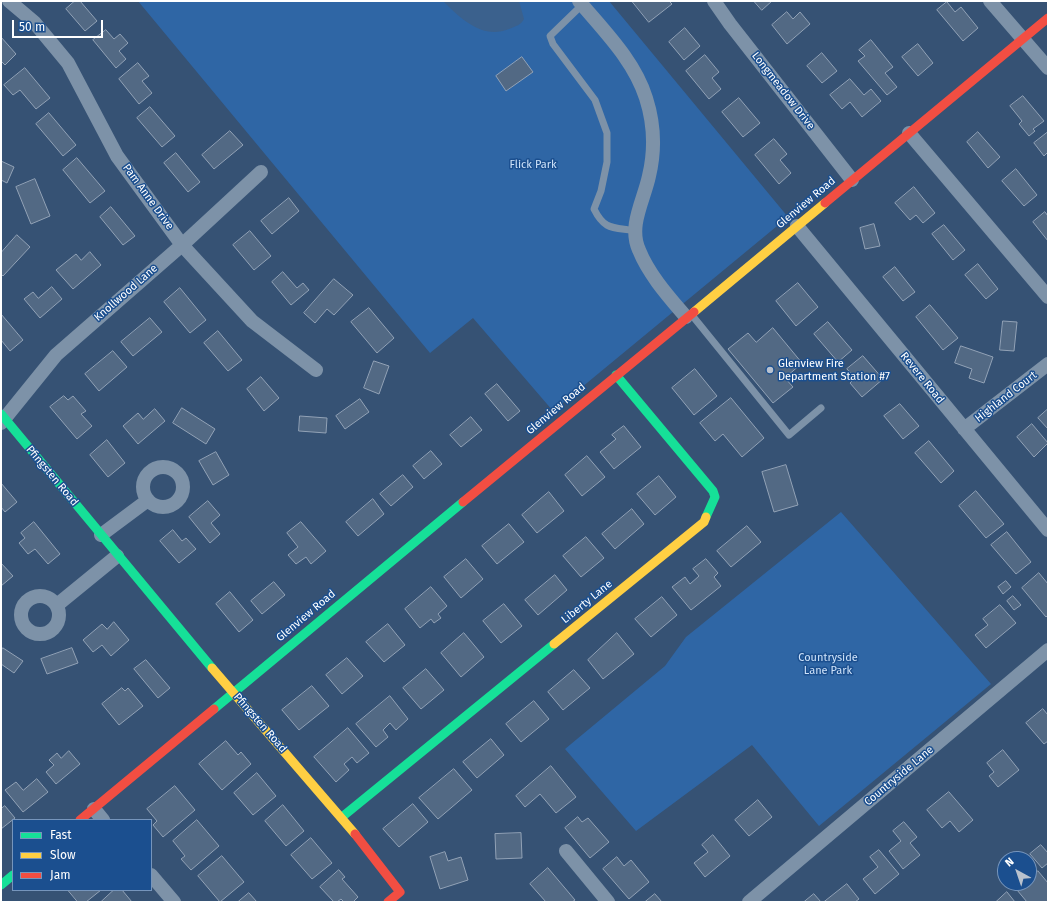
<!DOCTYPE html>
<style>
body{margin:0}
#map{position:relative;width:1049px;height:903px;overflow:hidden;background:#365274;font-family:"Fira Sans",sans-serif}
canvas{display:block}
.frame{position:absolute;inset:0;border:2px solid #fff;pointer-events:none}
.legend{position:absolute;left:12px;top:819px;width:140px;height:72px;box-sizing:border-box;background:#1b4f8f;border:1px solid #7695bc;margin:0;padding:5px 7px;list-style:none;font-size:12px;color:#fff}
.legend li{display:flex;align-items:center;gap:8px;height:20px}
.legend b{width:20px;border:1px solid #7695bc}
.north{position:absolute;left:997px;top:851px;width:40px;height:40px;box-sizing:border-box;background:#1b4f8f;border:1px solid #7695bc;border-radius:50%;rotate:320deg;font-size:11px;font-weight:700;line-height:16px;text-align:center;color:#fff}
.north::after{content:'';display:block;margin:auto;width:14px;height:18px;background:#b9c2ce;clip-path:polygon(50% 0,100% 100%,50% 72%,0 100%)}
.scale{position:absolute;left:12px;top:20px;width:91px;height:18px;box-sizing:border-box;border:2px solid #fff;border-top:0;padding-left:5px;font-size:12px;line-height:14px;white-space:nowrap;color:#fff;-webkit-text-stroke:3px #1b4f8f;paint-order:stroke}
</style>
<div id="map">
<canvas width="1049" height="903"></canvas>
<div class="frame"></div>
<ul class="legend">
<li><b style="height:5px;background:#16e098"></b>Fast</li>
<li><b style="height:5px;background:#ffcf43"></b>Slow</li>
<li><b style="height:5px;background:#f24e42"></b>Jam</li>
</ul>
<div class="north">N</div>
<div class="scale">50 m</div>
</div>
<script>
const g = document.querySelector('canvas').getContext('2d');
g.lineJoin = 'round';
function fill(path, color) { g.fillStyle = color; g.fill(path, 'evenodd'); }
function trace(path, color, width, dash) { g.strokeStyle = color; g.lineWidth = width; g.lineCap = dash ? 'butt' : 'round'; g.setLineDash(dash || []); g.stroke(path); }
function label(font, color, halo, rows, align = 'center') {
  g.font = font + ' "Fira Sans",sans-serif'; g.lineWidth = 3; g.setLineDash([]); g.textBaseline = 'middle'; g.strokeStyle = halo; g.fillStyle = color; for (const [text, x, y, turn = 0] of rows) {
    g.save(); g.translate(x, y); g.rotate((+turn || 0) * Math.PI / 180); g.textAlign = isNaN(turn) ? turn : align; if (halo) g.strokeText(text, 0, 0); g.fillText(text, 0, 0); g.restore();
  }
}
const green = new Path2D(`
 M138,1h471l179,216 -235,194 -80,-93 -43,35z
 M841,512l150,172 -172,142 -67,-81 -116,86 -71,-82 100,-83 21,-29z`);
const water = new Path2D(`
 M443,1h76l5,18c-3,6 -8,7 -15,10 -26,11 -48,-10 -66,-28z`);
const building = new Path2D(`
 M75,1h5l17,20 -12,10 -19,-22z
 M632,1h37l3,3 -23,18z
 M754,1h18l-10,9z
 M947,2l8,10 6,-5 17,21 -15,13 -26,-31z
 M787,12l6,7 7,-7 10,12 -23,20 -15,-19z
 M685,28l15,18 -16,14 -15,-18z
 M106,30l8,9 6,-5 8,9 -9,8 7,8 -10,9 -23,-28z
 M1,37l15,17 -11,11 -4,-4z
 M871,40l22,27 -8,6 12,14 -10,8 -29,-34 7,-5 -6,-6z
 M918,44l15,19 -15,13 -16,-19z
 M822,53l15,18 -15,12 -15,-17z
 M705,55l14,17 -7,6 9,11 -12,10 -23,-28z
 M522,57l11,15 -27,19 -10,-15z
 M138,63l11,13 -7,5 10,12 -13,11 -20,-25z
 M25,68l25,30 -14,11 -16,-19 -7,5 -9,-10z
 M850,79l14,16 7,-6 10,12 -19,16 -12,-15 -8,7 -12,-14z
 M1023,96l21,25 -11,8 2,2 -6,5 -10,-12 3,-3 -12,-15z
 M739,98l21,25 -17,14 -21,-25z
 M150,107l25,29 -13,11 -25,-29z
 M49,113l27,32 -13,11 -27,-32z
 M230,131l13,14 -29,24 -12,-14z
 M978,132l22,25 -12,11 -21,-26z
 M1048,132v20l-4,4 -10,-13z
 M774,139l13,15 -7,6 11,13 -12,11 -24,-29z
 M176,153l24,29 -12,10 -24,-29z
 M77,158l28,33 -15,12 -27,-33z
 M1,161l13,6 -7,16 -6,-3z
 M1016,169l21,26 -13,11 -22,-25z
 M35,179l15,37 -19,8 -15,-37z
 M914,187l21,26 -12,10 -7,-8 -6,5 -15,-17z
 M289,198l10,13 -27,23 -11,-13z
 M111,207l24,29 -12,9 -23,-28z
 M1045,212l3,4v25l-15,-19z
 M874,224l6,22 -15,3 -5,-21z
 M944,225l21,25 -12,10 -21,-26z
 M250,231l21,25 -17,14 -21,-25z
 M17,235l13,12 -27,29 -2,-2v-21z
 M90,252l11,13 -28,24 -17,-19 20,-16 5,6z
 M978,264l20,25 -12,10 -21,-24z
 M895,267l20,25 -12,9 -20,-24z
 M283,272l14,16 6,-5 6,7 -18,15 -19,-23z
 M334,279l19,16 -19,20 -7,-6 -12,14 -11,-10z
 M798,283l20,24 -22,19 -20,-25z
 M52,287l10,12 -22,19 -16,-19 9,-7 5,6z
 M180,288l26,32 -16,13 -26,-31z
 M930,305l28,33 -15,12 -27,-33z
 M369,308l25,30 -17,15 -26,-31z
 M1,314l22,26 -13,11 -9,-11z
 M150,318l12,14 -29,24 -12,-14z
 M1003,321l14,1 -3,29 -14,-1z
 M828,322l24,28 -14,12 -24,-28z
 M773,328l29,35 -17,15 8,9 -20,16 -45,-54 20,-16 8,9z
 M218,331l24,29 -14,11 -24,-28z
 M961,346l32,11 -9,26 -15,-5 3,-9 -17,-6z
 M113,351l14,16 -28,24 -14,-17z
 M863,356l20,23 -21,18 -12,-14 5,-5 -8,-9z
 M374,361l15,5 -10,28 -15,-6z
 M695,369l22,27 -23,19 -22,-27z
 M261,377l18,21 -15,13 -17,-22z
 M497,384l23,27 -12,10 -23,-27z
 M64,396l4,4 5,-4 13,15 -5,3 11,12 -15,13 -27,-32z
 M731,398l33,40 -22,19 -19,-23 -8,7 -15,-18z
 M360,399l9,13 -24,17 -9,-13z
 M900,404l19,22 -16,13 -19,-23z
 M182,408l33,21 -9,15 -33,-21z
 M155,409l10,12 -27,23 -15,-18 15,-13 5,6z
 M1048,409v20l-10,-11z
 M300,416l27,2 -1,15 -27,-2z
 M471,417l11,13 -21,17 -11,-12z
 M1032,424l16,19 -14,14 -17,-20z
 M624,426l17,21 -27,22 -14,-17 16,-13 -4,-4z
 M107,440l18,23 -17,14 -18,-22z
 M929,441l25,30 -13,12 -26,-30z
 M431,451l11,13 -18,15 -11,-13z
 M216,452l13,23 -16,10 -14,-24z
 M587,456l18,21 -23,19 -17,-21z
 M786,465l12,40 -24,7 -12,-40z
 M403,475l10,12 -22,19 -11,-12z
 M659,476l17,21 -21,18 -18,-21z
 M1,483l16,19 -12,10 -4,-5z
 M976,491l28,33 -18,14 -27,-32z
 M549,492l15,19 -27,22 -15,-18z
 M373,499l11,15 -26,22 -12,-14z
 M208,501l12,14 -9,8 9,11 -10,9 -21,-26z
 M632,509l12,15 -29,25 -13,-15z
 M34,522l26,32 -12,10 -13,-15 -7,5 -9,-11 6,-5 -4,-5z
 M301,522l25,29 -15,13 -5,-7 -10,7 -8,-9 10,-8 -11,-14z
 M509,524l15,18 -27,22 -15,-18z
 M747,526l14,16 -30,25 -14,-16z
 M173,530l9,11 4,-3 10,11 -17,14 -19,-22z
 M1007,532l24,30 -15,12 -25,-29z
 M586,537l18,21 -23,19 -18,-21z
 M466,559l17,20 -22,19 -17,-21z
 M706,559l12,14 -4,4 7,9 -30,24 -19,-23 13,-10 5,7 9,-8 -6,-7z
 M1,563l12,13 -12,10z
 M1039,573l9,11v31l-2,2 -24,-29z
 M555,575l12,15 -29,25 -13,-15z
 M1006,581l5,6 -8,7 -5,-7z
 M274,582l11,13 -23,19 -11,-13z
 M431,587l16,19 -9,8 3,4 -7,5 -3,-4 -11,9 -15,-19z
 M230,592l23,28 -14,12 -23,-28z
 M1013,596l8,9 -7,5 -7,-9z
 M662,597l15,18 -26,22 -16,-18z
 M504,604l18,22 -21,17 -18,-22z
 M1000,605l16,18 -30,25 -11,-13 13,-10 -5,-6z
 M114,622l15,18 -18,16 -9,-11 -9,7 -10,-12 19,-16 5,5z
 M388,624l17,21 -21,17 -18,-20z
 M464,633l20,24 -23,20 -20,-24z
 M617,633l17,21 -31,25 -15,-19z
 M3,648l20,13 -9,12 -13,-9v-13z
 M72,648l6,15 -31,11 -6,-15z
 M347,658l16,18 -21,18 -16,-19z
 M146,660l24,28 -12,10 -24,-29z
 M426,669l18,21 -23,19 -18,-21z
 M574,670l16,18 -27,22 -15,-18z
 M312,686l17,20 -30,24 -17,-20z
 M122,688l3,3 3,-3 15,18 -24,19 -17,-21z
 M390,696l18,23 -12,11 -6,-7 -7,7 5,7 -12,10 -20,-23z
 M534,701l15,18 -28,23 -15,-18z
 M1043,709l5,6v26l-4,3 -18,-21z
 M348,728l21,25 -12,10 -5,-6 -8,7 5,6 -13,12 -22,-25z
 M491,739l13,16 -27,23 -14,-16z
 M226,741l12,14 3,-3 10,12 -29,26 -23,-26z
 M1003,750l16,20 -21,17 -9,-11 5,-4 -7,-9z
 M69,751l11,13 -24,20 -10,-12 8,-7 -5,-5 8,-7 4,5z
 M551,766l25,31 -20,16 -16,-19 -15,13 -9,-11z
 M454,769l18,21 -34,29 -19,-21z
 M257,773l19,23 -23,19 -19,-22z
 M37,779l11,13 -25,20 -18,-22 11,-8 7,8z
 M175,786l20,24 -32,27 -10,-12 4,-4 -10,-12z
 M949,792l24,28 -14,12 -9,-11 -8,7 -15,-18z
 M758,800l14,17 -23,19 -14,-16z
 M413,804l15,18 -29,25 -16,-18z
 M283,805l21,26 -18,15 -21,-25z
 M5,806l10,12 -14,11v-20z
 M578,817l4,5 6,-4 21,24 -19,16 -25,-30z
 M197,820l22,26 -28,24 -10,-11 4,-3 -12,-15z
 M904,822l13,15 -7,6 10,12 -17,14 -14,-18 12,-10 -8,-10z
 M521,833l1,25 -26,1 -1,-25z
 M713,835l17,21 -25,21 -11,-14 14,-11 -6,-7z
 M311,838l21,25 -20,16 -21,-24z
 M1041,845l7,8v10l-6,5 -12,-14z
 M879,850l20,24 -24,20 -12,-15 15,-12 -8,-10z
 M445,852l3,9 13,-4 7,23 -28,9 -10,-32z
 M222,856l22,26 -24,20 -22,-26z
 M617,857l7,9 7,-6 18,22 -20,17 -26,-30z
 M548,868l27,32 -3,2h-26l-16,-18z
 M339,870l6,7 -3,2 16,18 -5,5h-9l-3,-3 -4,3h-3l-14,-15z
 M1038,871l10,12v19h-21l-15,-18 17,-1v-7l2,2z
 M847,884l12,15 -4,3h-31z
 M68,890h33l-15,12h-8z
 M114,890h8l10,12h-31z
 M1007,892l8,10h-19z
 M249,893l8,9h-19z
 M655,894l7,8h-17z
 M814,894l7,8h-17z`);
const lane = new Path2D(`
 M582,5l-32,31 3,8 42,56 12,33v29l-6,29 -7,18c11,22 19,18 42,22
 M691,314l98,121 32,-27`);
const street = new Path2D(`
 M9,1l25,21 34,41 49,93 65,89 70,76 64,49
 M579,1c25,30 55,59 67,97 8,25 9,53 3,78 -5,24 -21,50 -10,74 10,25 30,47 47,67
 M714,1l16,23 122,156
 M990,1l58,67
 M909,133l139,164
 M797,226l251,304
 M1,423l55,-68 126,-110 79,-73
 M964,429l84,-65
 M143 487a20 20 0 1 1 40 0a20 20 0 1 1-40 0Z
 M101,535l47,-35
 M21 615a19 19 0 1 1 38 0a19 19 0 1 1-38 0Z
 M57,605l60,-49
 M94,809l9,11
 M566,851l42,51
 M151,875l23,27
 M749,902l299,-252`);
const fast = new Path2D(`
 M616,375l97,116 2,6 -9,20
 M1,414l211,254
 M214,709l249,-207
 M342,817l212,-173
 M1,885l12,-10`);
const slow = new Path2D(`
 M694,312l131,-109
 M554,644l150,-122 2,-5
 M212,668l143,166`);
const jam = new Path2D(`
 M825,203l223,-185
 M463,502l231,-190
 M80,820l134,-111
 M355,834l45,58 -12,10`);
const markers = [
 [770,370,4,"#b9c2ce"]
];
const streetNames = [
 ["Longmeadow Drive",783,91,52],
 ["Pam Anne Drive",148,197,54],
 ["Glenview Road",806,203,-40],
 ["Knollwood Lane",126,293,-41],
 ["Revere Road",922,378,51],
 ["Highland Court",1006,397,-38],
 ["Glenview Road",556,409,-40],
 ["Pfingsten Road",52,476,50],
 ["Liberty Lane",587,602,-39],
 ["Glenview Road",306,616,-40],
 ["Pfingsten Road",260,723,49],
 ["Countryside Lane",899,776,-40]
];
const parkNames = [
 ["Flick Park",533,165],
 ["Countryside",828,658],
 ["Lane Park",828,671]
];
const poiNames = [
 ["Glenview Fire",778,364],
 ["Department Station #7",778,377]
];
fill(green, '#2f66a5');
fill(water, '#3b618d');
fill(building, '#526984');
trace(building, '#92a2b6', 1);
trace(lane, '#7d92a8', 7);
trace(street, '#7d92a8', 14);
trace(fast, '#16e098', 9);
trace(slow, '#ffcf43', 9);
trace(jam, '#f24e42', 9);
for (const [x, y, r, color] of markers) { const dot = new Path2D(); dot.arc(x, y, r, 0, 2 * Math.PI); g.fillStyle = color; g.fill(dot); trace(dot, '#1b4f8f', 1.5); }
label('11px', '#fff', '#1b4f8f', streetNames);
label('11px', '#cfe3fa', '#1b4f8f', parkNames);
label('11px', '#fff', '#1b4f8f', poiNames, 'left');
</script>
